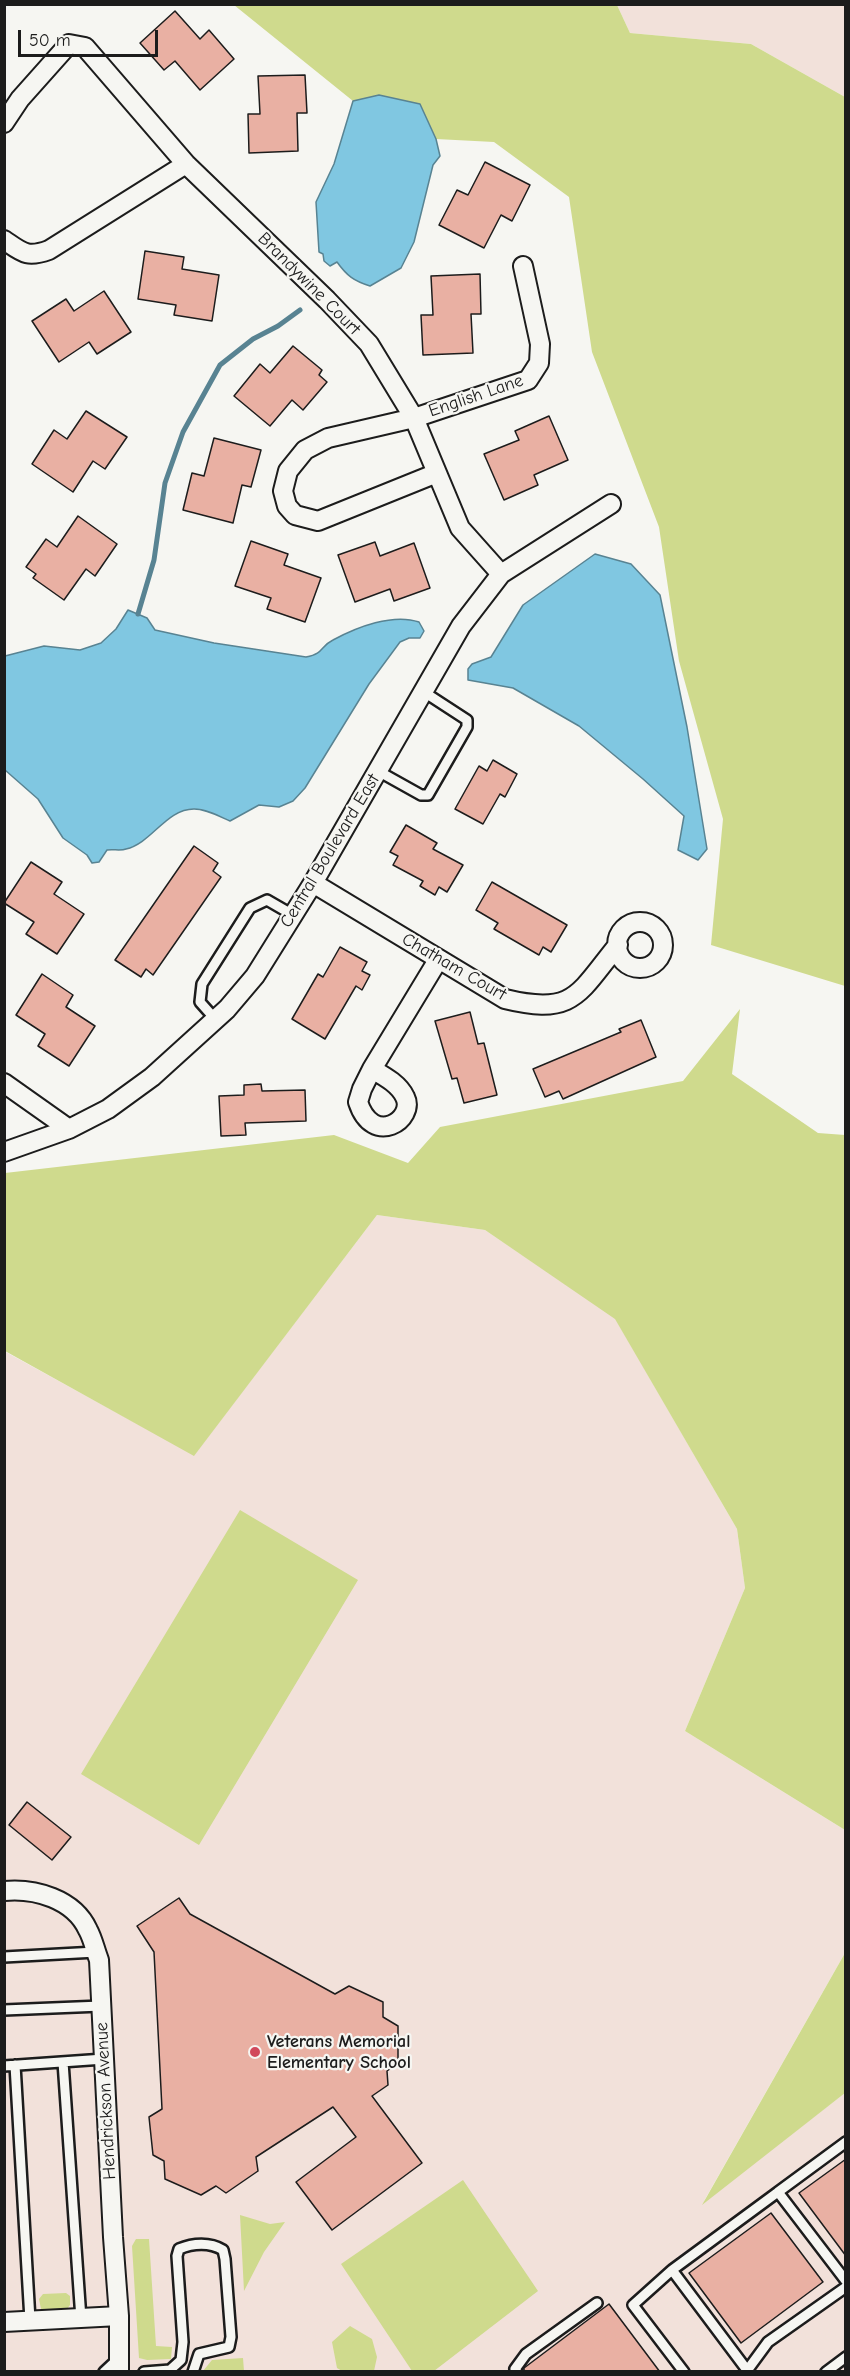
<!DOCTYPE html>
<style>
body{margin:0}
#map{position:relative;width:850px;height:2376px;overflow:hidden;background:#f6f6f2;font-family:"Comic Neue",sans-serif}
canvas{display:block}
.frame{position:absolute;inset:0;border:6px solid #1c1c1c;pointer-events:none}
.scale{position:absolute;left:18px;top:30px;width:140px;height:27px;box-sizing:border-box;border:3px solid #1c1c1c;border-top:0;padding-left:8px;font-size:18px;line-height:21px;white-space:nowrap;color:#1c1c1c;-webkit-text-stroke:4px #f6f6f2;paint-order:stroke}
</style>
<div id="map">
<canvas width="850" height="2376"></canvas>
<div class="frame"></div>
<div class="scale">50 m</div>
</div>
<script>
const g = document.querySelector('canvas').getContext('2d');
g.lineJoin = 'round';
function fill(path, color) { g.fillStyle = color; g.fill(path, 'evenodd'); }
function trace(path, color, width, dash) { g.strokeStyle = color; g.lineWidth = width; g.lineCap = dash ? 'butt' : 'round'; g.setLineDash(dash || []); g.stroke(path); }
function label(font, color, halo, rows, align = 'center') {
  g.font = font + ' "Comic Neue",sans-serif'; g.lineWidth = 4.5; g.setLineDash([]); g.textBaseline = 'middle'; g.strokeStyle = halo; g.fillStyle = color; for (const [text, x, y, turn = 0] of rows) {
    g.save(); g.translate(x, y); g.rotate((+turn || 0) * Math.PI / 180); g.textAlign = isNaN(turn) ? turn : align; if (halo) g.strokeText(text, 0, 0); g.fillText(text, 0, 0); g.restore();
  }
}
const built = new Path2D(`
 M617,5h228v92l-94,-53 -121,-11z
 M377,1215l108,15 130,88 122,211 8,59 -60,143 160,99v123l-141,248 141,-108v278h-840l-1,-1020 190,104z`);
const green = new Path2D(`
 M234,5h383l13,28 121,11 94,53v889l-134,-41 12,-126 -44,-158 -20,-134 -67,-175 -23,-155 -75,-55 -58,-3 -16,-35 -41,-9 -26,6z
 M740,1009l-8,65 86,59 27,2v695l-160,-99 60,-143 -8,-59 -122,-210 -130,-89 -108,-15 -183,241 -189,-105v-178l329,-38 74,28 32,-36 243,-46z
 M240,1510l118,70 -159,265 -118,-71z
 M845,1953v140l-143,112z
 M463,2180l75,111 -104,80h-22l-71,-107z
 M240,2215l30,9 15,-2 -21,30 -20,39z
 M136,2239h13l7,107 16,1 -1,12 -24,1 -8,-2 -7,-112z
 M66,2293l4,3v9l-3,4h-26l-2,-10 4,-5z
 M350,2326l22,13 5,18 -3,14h-32l-5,-3 -5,-26z
 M243,2358l1,13h-41l9,-11z`);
const water = new Path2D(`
 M379,95l41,9 16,35 4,17 -7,9 -19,77 -13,26 -31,18c-16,-5 -23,-10 -33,-24l-7,4 -6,-5 -1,-7 -4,-2 -3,-50 18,-38 19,-63z
 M595,554l36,10 29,31 27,132 20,122 -9,11 -20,-10 6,-34 -41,-37 -64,-53 -66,-38 -45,-8v-11l4,-5 19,-7 32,-52z
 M128,610l19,8 8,12 59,13 92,14c19,-4 13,-10 27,-17 24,-13 60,-27 86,-18l5,9 -4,7h-11l-9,4 -31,42 -64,104 -12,13 -14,6 -20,-2 -29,16c-11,-5 -24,-12 -36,-12 -28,0 -42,34 -68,40 -5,2 -13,0 -19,1l-8,12 -7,1 -5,-8 -24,-17 -25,-39 -33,-29v-114l39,-10 36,4 21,-7 15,-14z`);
const stream = new Path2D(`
 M138,614l16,-54 11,-77 18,-51 37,-67 33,-26 25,-13 22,-16`);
const building = new Path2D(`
 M175,11l25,28 9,-9 25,29 -34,31 -25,-29 -11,9 -24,-27z
 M305,75l2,38h-10l1,38 -49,2 -1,-39h12l-2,-38z
 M485,162l45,23 -18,36 -11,-6 -17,33 -45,-23 18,-35 11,5z
 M145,251l39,6 -2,12 37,6 -7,46 -38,-6 2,-10 -38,-6z
 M480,274l1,40h-10l2,39 -50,2 -2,-40h12l-2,-39z
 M104,291l27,41 -34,22 -8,-12 -30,20 -27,-41 34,-22 8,12z
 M293,346l29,24 -3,5 8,7 -24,28 -11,-10 -22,26 -36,-30 26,-32 10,9z
 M86,411l41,26 -22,32 -12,-8 -20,31 -41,-28 22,-34 13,9z
 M549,416l19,44 -34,15 4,10 -34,15 -20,-46 35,-14 -4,-9z
 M214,438l47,12 -10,37 -9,-2 -9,38 -50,-13 9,-37 12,3z
 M78,516l39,28 -22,32 -9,-7 -22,31 -31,-22 3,-4 -10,-7 20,-28 11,8z
 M251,541l37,13 -4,11 37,13 -16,44 -38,-13 4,-11 -36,-12z
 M375,542l5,14 34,-13 16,45 -36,13 -4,-12 -35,13 -17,-47z
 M493,760l24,14 -12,23 -5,-3 -17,30 -28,-15 24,-43 8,5z
 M406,825l31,18 -4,6 30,16 -16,27 -8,-5 -4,8 -15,-9 3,-5 -30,-16 5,-9 -8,-4z
 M194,846l24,17 -5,8 8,6 -68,98 -7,-6 -5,8 -26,-17z
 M31,862l31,20 -8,12 30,20 -27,40 -31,-20 8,-12 -30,-19z
 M492,882l75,43 -16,27 -8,-5 -4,8 -45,-26 4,-6 -22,-13z
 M340,947l27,15 -5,9 8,4 -8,15 -6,-4 -31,53 -33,-20 26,-45 5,3z
 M42,974l31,21 -7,12 29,19 -26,40 -31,-20 7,-12 -29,-19z
 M470,1012l8,32 6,-1 13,52 -33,8 -7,-25 -5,1 -17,-58z
 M641,1020l15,37 -93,42 -4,-8 -14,6 -12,-28 88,-37 -2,-3z
 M261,1084l1,7 43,-1 1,31 -61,2 1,12 -25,1 -2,-40 25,-1v-10z
 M27,1802l44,35 -19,23 -43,-35z
 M179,1898l11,16 145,80 14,-8 34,16v15l15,9v37l-11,8 1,14 -16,11 50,67 -90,67 -36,-48 60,-45 -23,-30 -77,50 2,14 -32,22 -10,-7 -15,9 -36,-16 -1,-18 -11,-6 -4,-38 13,-8 -8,-157 -17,-26z
 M846,2159v97l-47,-63z
 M771,2213l52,69 -82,61 -52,-70z
 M609,2304l51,68h-136v-4z`);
const lane = new Path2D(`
 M378,771l43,24h7l39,-68v-7l-43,-28
 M216,1020l-16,-18 2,-18 48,-76 17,-8 26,15
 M4,1957l92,-5
 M4,2010l97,-4
 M63,2062l18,257
 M15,2065l15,255
 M4,2066l100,-7
 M846,2142l-68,50 68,89
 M672,2270l-39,35 51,67
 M747,2370l-75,-100 106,-78
 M104,2372l14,-13
 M144,2372l26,-2 11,-10 2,-18 -6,-86 2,-7c14,-6 31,-7 44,1l2,9 6,78 -2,10 -30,7 -6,18
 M517,2372l-2,-3 11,-15 71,-51
 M746,2372l22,-30 78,-55
 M826,2372l20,-15`);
const street = new Path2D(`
 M4,123l16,-24 49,-55 16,3 101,117 141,136 42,44 45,74 46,110 41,46
 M4,240c19,13 23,18 45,10l137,-86
 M437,473l-119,48 -23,-6 -8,-9 -4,-15 5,-20 17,-21 23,-12 86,-20 114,-38 11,-17 1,-19 -17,-78
 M313,883l192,116c69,17 73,-5 113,-54
 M617 945a23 23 0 1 1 46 0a23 23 0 1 1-46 0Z
 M372,1069c12,7 27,15 33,28 11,22 -32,51 -47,5l4,-13 10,-20 66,-109
 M4,1083l65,46
 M4,1152l65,-23 39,-20 44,-32 75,-68 28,-33 58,-93 148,-257 40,-52 110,-70
 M4,1891c31,-3 70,8 84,39 5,9 7,20 11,30l14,277 6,79v56
 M4,2322l115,-6`);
const markers = [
 [255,2052,6,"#d1495b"]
];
const streetNames = [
 ["Brandywine Court",309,284,45],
 ["English Lane",476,396,-19],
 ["Central Boulevard East",330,851,-59],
 ["Chatham Court",454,967,30],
 ["Hendrickson Avenue",106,2101,-93]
];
const poiNames = [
 ["Veterans Memorial",267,2042],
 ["Elementary School",267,2063]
];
fill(built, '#f2e1da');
fill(green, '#cfda8d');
fill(water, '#80c7e1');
trace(water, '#588392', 1.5);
trace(stream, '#588392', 5);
fill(building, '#e9b0a3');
trace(building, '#1c1c1c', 1.5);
trace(lane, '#1c1c1c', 14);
trace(street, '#1c1c1c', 22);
trace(lane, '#f6f6f2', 9);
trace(street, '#f6f6f2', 18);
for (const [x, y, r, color] of markers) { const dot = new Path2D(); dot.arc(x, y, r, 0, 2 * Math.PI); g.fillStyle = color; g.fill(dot); trace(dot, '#f6f6f2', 2); }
label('18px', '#1c1c1c', '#f6f6f2', streetNames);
label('bold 18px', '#1c1c1c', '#f6f6f2', poiNames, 'left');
</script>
